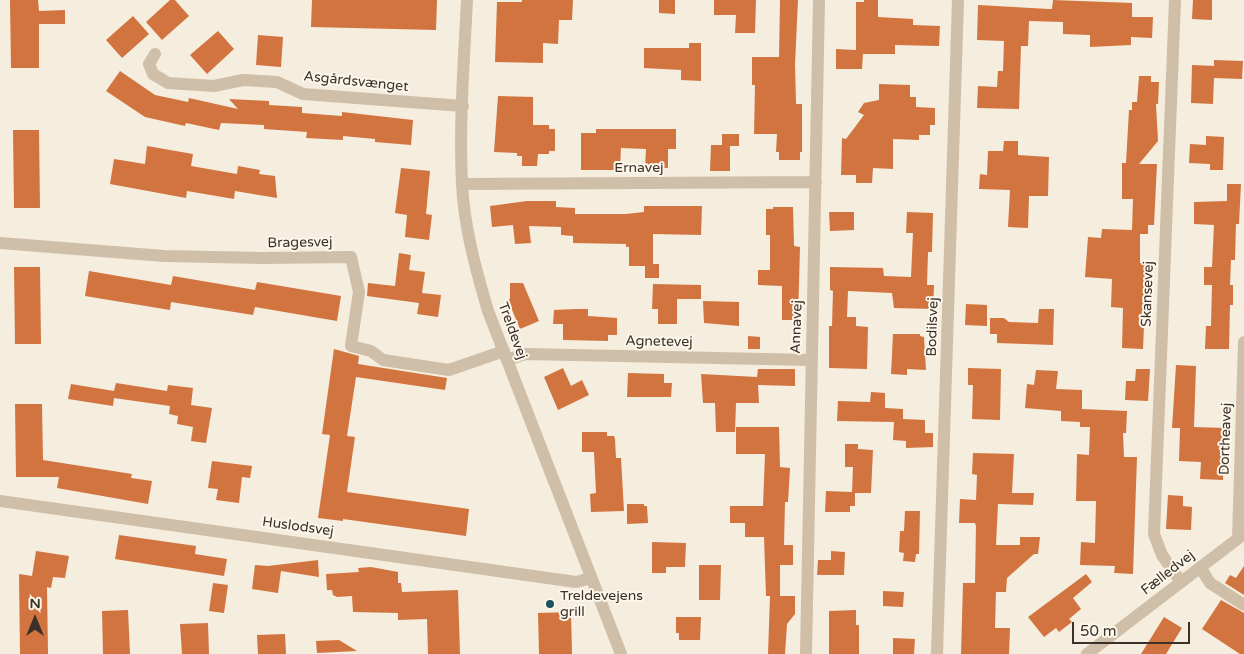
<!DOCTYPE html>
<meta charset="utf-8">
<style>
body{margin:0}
#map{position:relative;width:1244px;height:654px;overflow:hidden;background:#f5edde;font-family:"Varela Round",sans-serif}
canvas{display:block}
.north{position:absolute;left:10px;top:594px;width:50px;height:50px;-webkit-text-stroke:4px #fcf6eb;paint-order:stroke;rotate:0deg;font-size:14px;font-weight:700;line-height:20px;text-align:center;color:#3b3129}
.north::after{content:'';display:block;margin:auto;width:18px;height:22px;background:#3b3129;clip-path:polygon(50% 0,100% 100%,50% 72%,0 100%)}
.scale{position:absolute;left:1072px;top:622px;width:118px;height:22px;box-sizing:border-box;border:2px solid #3b3129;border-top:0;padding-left:6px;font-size:15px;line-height:18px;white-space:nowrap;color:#3b3129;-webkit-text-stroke:4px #fcf6eb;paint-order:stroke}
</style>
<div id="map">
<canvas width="1244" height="654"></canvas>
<div class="north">N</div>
<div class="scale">50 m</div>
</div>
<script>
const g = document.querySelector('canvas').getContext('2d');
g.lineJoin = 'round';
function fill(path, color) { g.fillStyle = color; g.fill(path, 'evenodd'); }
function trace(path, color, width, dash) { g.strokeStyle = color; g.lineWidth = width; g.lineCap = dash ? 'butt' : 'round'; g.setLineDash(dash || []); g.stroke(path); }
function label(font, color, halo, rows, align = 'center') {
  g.font = font + ' "Varela Round",sans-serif'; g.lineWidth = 4; g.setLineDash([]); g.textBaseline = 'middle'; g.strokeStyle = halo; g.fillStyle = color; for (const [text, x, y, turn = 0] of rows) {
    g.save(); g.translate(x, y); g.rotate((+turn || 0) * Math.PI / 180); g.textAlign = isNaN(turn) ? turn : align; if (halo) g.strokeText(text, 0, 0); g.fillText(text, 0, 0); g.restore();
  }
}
const building = new Path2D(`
 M10,0h28l1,11 26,-1v14h-26v44h-28z
 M170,0h5l14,16 -27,24 -16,-18z
 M312,0h125l-1,30 -125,-3z
 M522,0h51l-1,20h-13l-1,24 -15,-1v20l-48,-1 2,-60h25z
 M659,0h16v14l-16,-1z
 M714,0h42l-1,33h-20l1,-18h-22z
 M780,0h18l-3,64 1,40h6v48h-2v8h-21v-8h-3l1,-18h-23l1,-49h-3v-28h27z
 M864,0h14v17l35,2v6l27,1 -1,20 -44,-1v9h-32l-1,15h-26v-20l20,1v-48h8z
 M1053,0l79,3v14h21l-1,21 -21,-1v8l-41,2v-12l-27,-1v-12l-34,-1 -1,25h-7l-2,63 -42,-1 1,-22 19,1 1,-16h5l1,-30 -27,-1 1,-35 71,4h3z
 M1193,0h19v20l-20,-1z
 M133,16l16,18 -27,24 -16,-18z
 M218,31l16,18 -27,25 -17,-19z
 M258,35l25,2 -2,30 -25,-2z
 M689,43h12v38l-20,-1v-10l-37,-2v-20h45z
 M1214,60l29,1 -1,18 -28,-1 -1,26 -22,-1 1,-38 22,1z
 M120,71l35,24 33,7 1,-4 49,11 -9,-10 40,2v4l33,2v6l40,3v-4l71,8 -2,25 -36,-3v-3l-32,-3v4l-37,-2 1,-6 -43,-3v-4l-43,-2 -2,7 -33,-7 -1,3 -40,-9 -39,-26z
 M1139,76h12v6h8l-1,22h-2l2,37 -19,23h18l-3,61h-6v9h-8v29h5v22h7v18h-7l-2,46 -21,-1 1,-40 -12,-1 1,-28 -27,-2 3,-40 13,1 1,-9 30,1 1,-31h-11v-36h4l3,-53h3v-8h5z
 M879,84l31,1v12h6v10l19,1v17h-5v10h-11v5l-26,-1v30l-20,-1 -1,15h-16v-8h-15l1,-37 4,1 18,-24 -6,-3 6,-9 15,-3z
 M498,96l35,1v28h16v4h6v22h-6v3h-11l-1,12h-15v-10h-5v-3l-23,-1z
 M596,129h80v20h-8v19h-23l1,-19 -25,-1 -1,22h-39v-37h15z
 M13,130h26l1,78h-26z
 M722,134h17v12h-9v25h-20l1,-26h11z
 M1206,136l18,1 -1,33h-13v-6l-21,-1 1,-19 16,1z
 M1004,141h14v14l31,2 -1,39h-19l-1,32 -20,-1 2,-37 -31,-1 1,-15 7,1 1,-24h15z
 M147,146l46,8 -2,12 46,8 1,-8 22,4 -1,4 16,2 2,22 -42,-7 -1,8 -47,-8 -1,7 -76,-14 4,-25 31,5z
 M401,168l29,3 -4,43 6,1 -3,25 -24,-3 2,-22 -12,-2z
 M1227,184h14l-2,40h-3l-1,36h-4l-1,25h3v20h-3l-1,44h-24l1,-23h5l1,-41h-8v-18h8l2,-42 -20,-1v-22l33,-1z
 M527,201h29v6l19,1v6h51l18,-2v-6h58l-1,29 -48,-1v30h6v14h-14v-12h-16v-19h-3v-3l-53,-1v-7l-12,-1v-8l-32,-1 2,17 -16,1 -2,-19 -21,2 -2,-21z
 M773,207h20l1,39 6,1 -2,73h-16v-34l-24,-1v-15h12v-35h-4v-26h7z
 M829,212h25v18l-24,1z
 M907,212l26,1 -1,39h-4l-1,33h7l-1,24 -39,-1 -2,-15 -44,-2 -1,26h9v9l12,1 -1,42 -38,-1v-42h3l1,-35 -3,-1v-23l53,1 1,8 27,1 2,-44h-7z
 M399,253l12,2 -2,15 16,2 -3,21 19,2 -3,22 -21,-3 2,-11 -52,-7 1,-13 27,3z
 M14,267h26l1,77h-26z
 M89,271l82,14 2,-9 82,14 2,-8 84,14 -4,25 -82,-14 -2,8 -82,-13 -1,8 -85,-14z
 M510,283h13l16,38 -19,8 -12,-29 2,-1z
 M653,284l48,1v14h-24v25h-19v-15h-6z
 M703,301l36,1v24l-35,-3z
 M966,304l21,1v21l-22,-1z
 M575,309h13v7l29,2v17h-9v6l-45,-1v-16h-10l1,-14z
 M1039,309h15l-1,36 -56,-2v-9h-7v-16h14l5,4 29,1z
 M893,334h27v2l4,1 2,33 -19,-1v6l-16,-1z
 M748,336l12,1v12h-12z
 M334,349l25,7 -1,8 89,14 -2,12 -89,-13 -9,59 8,1 -8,55 122,17 -3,27 -123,-17v2l-25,-3 12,-83 -8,-1z
 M1176,365l20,1 -2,61 31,1 -2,52 -23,-1 1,-17 -22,-1 1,-33h-8z
 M563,368l8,18 11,-6 7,15 -31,15 -14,-33z
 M968,368l33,1 -1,51 -28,-1 1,-34h-5z
 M758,369h37v17l-37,-1 1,18h-23l-1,29h-19l-1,-29h-12l-2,-29 56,3z
 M1136,369h14l-2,32 -23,-1 1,-19h9z
 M1036,370l22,1 -2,18 26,1v19l45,2 -1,22h-3l1,24h13l-4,117 -19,-1 1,-7 -35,-1 1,-23 14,1 1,-42h-20l1,-47 12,1 1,-28h-10v-5l-19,-1v-10l-36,-3 2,-24 7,1z
 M628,373l36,1v9h8l-1,14h-44z
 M116,383l51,8 1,-6 25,3 -2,17 21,3 -6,35 -15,-2 2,-14 -16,-3 1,-8 -9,-2 1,-8 -56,-8 -1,8 -45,-7 3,-15 43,7z
 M871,392l14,1v15l18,1v10l22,1v13h8v14l-27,1v-7l-13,-1 1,-18 -57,-1 1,-20 32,1z
 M15,404h27l1,56 89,14 -1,4 21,3 -4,23 -91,-16 2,-11h-43z
 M736,427h43l1,40 10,1 -2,34h-3l-1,43h9v20h-13v31h-14l-2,-59h-19v-14h-15v-17h33l2,-52h-29z
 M582,432h25v4h7l1,3 1,19h5l3,53 -33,1 -1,-18 6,-1 -2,-41h-12z
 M845,444h13v5l15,1 -2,43h-16v13h-5v6h-25l1,-21 26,1 1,-25h-8z
 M973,453l41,1 -2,39h22l-1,12 -35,-1 -2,41h24v-8h20l-2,17h-4l-27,24 -1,14h-10l-1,36h15l-1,26h-48l2,-71h12l1,-57 -1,-3h-16l1,-24 16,1 1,-25 -5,-1z
 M212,461l40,5 -2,12 -8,-1 -3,26 -23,-3 2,-11 -10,-1z
 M1168,495l15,1v10l9,1 -1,23 -25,-1z
 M627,504h17v2h3l1,17 -21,1z
 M905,511h15l-1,43h-3l-1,8 -12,-1 1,-8 -5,-1 1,-21h4z
 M119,535l77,11 -1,8 32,5 -3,17 -109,-17z
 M652,542l34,1 -1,24h-19v6h-14z
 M36,551l33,5 -4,22 -12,-1 -2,11 -4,-1 1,67h-28l-1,-80 13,2z
 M831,551l14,1 -1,23h-27l1,-15h13z
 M318,560l1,17 -38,-6 -3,22 -26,-4 3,-24 13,1z
 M699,565h22l-1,35h-21z
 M1244,566v29l-19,-12 5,-8 6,3z
 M371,567l27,5v11h3l1,9 56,-2 2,64h-32l-1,-35 -29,1v-7l-45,-1 -1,-16 -15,1 -4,-2 -1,-5h-5l-1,-16 33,-2 -1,-4z
 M1086,574l6,8 -19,16 8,11 -12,10 3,3 -13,10 -3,-4 -12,9 -16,-20z
 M213,583l15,2 -4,28 -15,-2z
 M883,591l21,1 -1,15 -20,-1z
 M770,596h25v18l-8,10 -2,30h-17z
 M1221,600l23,13v41h-4l-38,-25z
 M128,610l2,44h-27l-1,-43z
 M856,610v15h3v29h-30v-43z
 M571,612l1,42h-33l-1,-41z
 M676,617h25l-1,23h-21v-7h-3z
 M1164,617l18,11 -16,26h-25z
 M208,623l1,31h-27l-2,-30z
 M285,634l1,20h-28l-1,-19z
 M893,638l22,1 -1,15h-21z
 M339,640l18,11 -40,2 -1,-12z`);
const minor = new Path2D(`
 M467,0c-3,61 -8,123 -5,184 2,43 14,86 26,127l133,343
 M1175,0l-21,534 8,21 19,27
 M155,54l-6,10 4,10 15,9 46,3 29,-6 34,2 26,12 160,12
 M462,184l354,-2
 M0,243l164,13 99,2 88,-1 8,35 -8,54 20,5 12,9 66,10 55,-19
 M507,360l18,-6 286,6
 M0,501l576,81 15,-4
 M1238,538l6,-196
 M1200,567l10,16 34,22
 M806,654l13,-654
 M937,654l21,-654
 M1087,654l157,-120`);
const markers = [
 [550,604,5,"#1a5461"]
];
const streetNames = [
 ["Asgårdsvænget",356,82,6],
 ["Ernavej",639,168],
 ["Bragesvej",300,243,-1],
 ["Skansevej",1148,294,-88],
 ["Annavej",797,327,-88],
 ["Bodilsvej",933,327,-88],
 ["Treldevej",512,331,70],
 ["Agnetevej",659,342,1],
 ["Dortheavej",1226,439,-88],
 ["Huslodsvej",298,527,8],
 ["Fælledvej",1168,573,-38]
];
const poiNames = [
 ["Treldevejens",560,596],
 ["grill",560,612]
];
fill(building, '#d2743f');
trace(minor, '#cfbea8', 12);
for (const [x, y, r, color] of markers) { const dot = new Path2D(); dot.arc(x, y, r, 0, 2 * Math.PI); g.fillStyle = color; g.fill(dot); trace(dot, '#fcf6eb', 2); }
label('14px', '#3b3129', '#fcf6eb', streetNames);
label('14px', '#3b3129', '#fcf6eb', poiNames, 'left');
</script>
